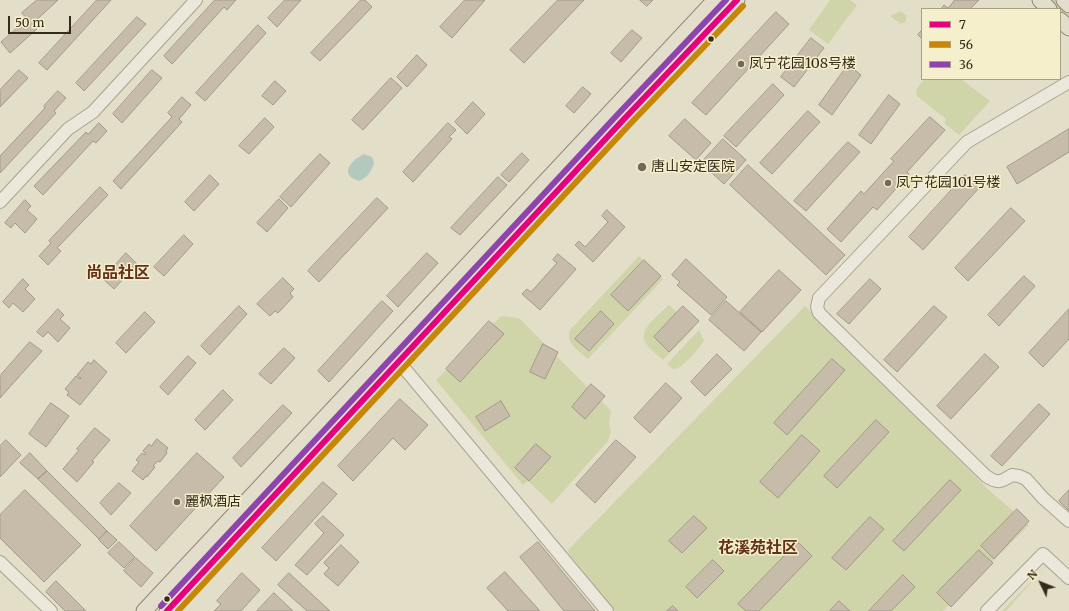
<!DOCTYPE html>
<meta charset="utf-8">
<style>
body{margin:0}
#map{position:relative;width:1069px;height:611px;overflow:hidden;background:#e3dec8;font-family:Merriweather,serif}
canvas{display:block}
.legend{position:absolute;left:921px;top:8px;width:140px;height:72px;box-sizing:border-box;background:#f6efcc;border:1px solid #a9a185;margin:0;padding:5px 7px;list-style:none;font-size:12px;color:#352b1b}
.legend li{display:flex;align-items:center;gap:8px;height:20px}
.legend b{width:20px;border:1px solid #a9a185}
.north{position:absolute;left:1021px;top:563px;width:40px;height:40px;-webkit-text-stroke:3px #f6efcc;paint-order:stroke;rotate:313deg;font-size:11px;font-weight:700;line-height:16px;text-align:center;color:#352b1b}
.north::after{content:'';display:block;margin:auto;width:14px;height:18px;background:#352b1b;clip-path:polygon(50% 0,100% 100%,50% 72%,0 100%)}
.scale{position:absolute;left:8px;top:16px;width:63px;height:18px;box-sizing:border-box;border:2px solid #352b1b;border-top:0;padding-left:5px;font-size:12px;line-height:14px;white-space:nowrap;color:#352b1b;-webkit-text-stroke:3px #f6efcc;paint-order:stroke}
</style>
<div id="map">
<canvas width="1069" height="611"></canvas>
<ul class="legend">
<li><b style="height:5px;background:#e5007d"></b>7</li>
<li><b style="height:5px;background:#c68707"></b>56</li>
<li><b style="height:5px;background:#8e44ad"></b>36</li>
</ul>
<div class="north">N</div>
<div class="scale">50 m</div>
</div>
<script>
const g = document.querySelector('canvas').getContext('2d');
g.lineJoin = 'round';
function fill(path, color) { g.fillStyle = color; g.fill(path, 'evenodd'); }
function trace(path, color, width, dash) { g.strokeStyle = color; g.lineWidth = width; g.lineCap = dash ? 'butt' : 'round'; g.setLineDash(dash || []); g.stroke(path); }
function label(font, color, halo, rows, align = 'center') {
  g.font = font + ' Merriweather,"Noto Sans SC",serif'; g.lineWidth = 3; g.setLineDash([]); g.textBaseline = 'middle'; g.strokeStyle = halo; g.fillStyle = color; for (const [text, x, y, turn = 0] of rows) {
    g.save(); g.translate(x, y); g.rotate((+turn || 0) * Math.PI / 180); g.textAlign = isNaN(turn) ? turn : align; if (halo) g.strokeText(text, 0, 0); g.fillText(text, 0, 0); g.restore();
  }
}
const green = new Path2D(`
 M830,0h20l7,5 -29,39 -19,-14z
 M1046,0h11l12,10v12l-9,-9v-4h-5z
 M901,11l4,4h2l-2,7 -4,2 -11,-8z
 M924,79h37l29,22 -31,34 -15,-12 2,-4 -29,-23 -1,-6z
 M639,256l24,23 -75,80c-8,-7 -24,-17 -18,-29z
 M669,305l25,23 -31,32c-5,-5 -11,-9 -16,-15 -12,-14 13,-31 22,-40z
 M805,306l185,185 39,34 -86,86h-328l-48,-60z
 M501,316l18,2 92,93 -2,13 2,8 -3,9 -56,63 -24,-23 -5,4 -87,-105z
 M699,330l5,11c-5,7 -21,27 -29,28 -4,0 -5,-3 -8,-5z
 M1047,565l-41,46h-4z`);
const water = new Path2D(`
 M364,154l8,3 2,6c-3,9 -6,14 -15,18 -21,-6 -8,-21 5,-27z`);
const building = new Path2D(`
 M37,0h21l-26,24 5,5 -27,24 -9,-11 26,-23 -5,-6z
 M97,0h14l-64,70 -8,-7z
 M215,0h21l-9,10 -3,-3 -52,57 -8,-8z
 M285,0h16l-24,27 -9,-9z
 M361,0h4l7,7 -52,54 -9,-8z
 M465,0h20l-33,38 -12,-11z
 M558,0h26l-60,63 -14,-13z
 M640,0h13l-6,6z
 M955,0h24l-9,9h-29l3,-4 4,3z
 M776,12l13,12 -83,91 -14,-12z
 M137,17l9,7 -62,67 -8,-8z
 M258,25l8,8 -61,68 -9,-8z
 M632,30l10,8 -21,24 -10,-9z
 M922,30v9l-4,-4z
 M811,38l13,10 -30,39 -13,-10z
 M417,55l10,10 -20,22 -10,-10z
 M848,65l13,10 -29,40 -13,-10z
 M19,70l9,8 -28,29v-17z
 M152,70l10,8 -40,45 -9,-9z
 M391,78l11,10 -39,42 -11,-10z
 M275,81l11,10 -13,14 -11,-9z
 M773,84l11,11 -48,52 -12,-11z
 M583,87l8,7 -17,19 -8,-7z
 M58,91l8,7 -12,13 2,2 -56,60v-17l45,-48 -1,-2z
 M889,95l11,9 -29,40 -12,-9z
 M182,97l9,8 -12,14 3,3 -61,67 -8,-8 59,-64 -4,-4z
 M473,102l12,12 -18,20 -12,-12z
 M808,111l12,11 -48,52 -12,-11z
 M930,117l15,13 -38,42 2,2 -32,36 -4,-3 -32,35 -14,-13 34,-38 3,3 30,-33 -3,-2z
 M265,118l9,9 -25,27 -10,-8z
 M685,119l26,24 -15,17 -27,-24z
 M99,123l8,8 -11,12 -3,-2 -50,54 -9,-9 52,-54 2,2z
 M448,123l8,7 -7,7 3,2 -39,43 -10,-10z
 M1069,129v23l-52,32 -10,-17z
 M723,139l23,21 -22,24 -23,-21z
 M848,142l12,10 -54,59 -12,-10z
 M522,153l7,7 -20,22 -8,-7z
 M320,154l10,9 -39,44 -11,-10z
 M748,165l97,90 -19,20 -96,-90z
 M210,175l9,9 -25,27 -9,-9z
 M965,175l14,13 -56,62 -14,-13z
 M498,177l9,8 -47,50 -9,-7z
 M100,187l8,8 -51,53 4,3 -13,14 -9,-9 12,-13 -2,-2z
 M377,198l11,10 -69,74 -11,-11z
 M279,199l9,9 -21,24 -10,-9z
 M25,200l6,6 -4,4 10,9 -12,14 -10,-10 -4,5 -6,-5z
 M1011,208l14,13 -57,60 -13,-13z
 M607,210l18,17 -32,35 -18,-17 4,-4 6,6 23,-25 -6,-6z
 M184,235l9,9 -29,32 -10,-9z
 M126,253l11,11 -23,25 -11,-10z
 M427,253l11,10 -40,44 -11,-11z
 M558,254l18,15 -36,41 -18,-16 5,-5 4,3 26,-29 -4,-3z
 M686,259l41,38 -16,18 -34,-30 3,-3 -8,-7z
 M644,260l17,16 -33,35 -17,-16z
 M779,270l22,20 -39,42 -22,-20z
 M1024,276l11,10 -36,40 -11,-11z
 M283,278l11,11 -4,4 3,4 -15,16 -3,-2 -5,5 -13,-12z
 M23,279l6,6 -4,4 10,10 -12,13 -10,-9 -4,5 -6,-6z
 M870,279l11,10 -32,35 -12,-10z
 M382,301l11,10 -64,71 -11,-11z
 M726,301l35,31 -17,19 -35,-31z
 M239,306l8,8 -37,41 -9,-9z
 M683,306l16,15 -30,31 -15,-15z
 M934,306l13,11 -50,55 -13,-12z
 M58,309l6,6 -4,4 10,9 -12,14 -10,-10 -5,5 -6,-5z
 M1069,309v30l-26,28 -14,-14z
 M601,311l13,13 -25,27 -14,-12z
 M145,312l10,10 -29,31 -10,-10z
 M489,321l15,13 -44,48 -14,-13z
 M30,342l12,9 -42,47v-22z
 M543,344l15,8 -13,27 -15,-7z
 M284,348l11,10 -24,26 -12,-10z
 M717,354l15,15 -27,27 -14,-14z
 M985,354l14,13 -48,52 -14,-13z
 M188,356l8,7 -28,32 -8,-8z
 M832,359l13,11 -58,65 -13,-12z
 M94,360l13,12 -27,33 -13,-10 2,-3 -4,-3 11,-13 4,3 1,-1 -4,-3 11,-13 3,2z
 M666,383l16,15 -32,35 -16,-15z
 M591,384l14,12 -20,23 -13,-12z
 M223,390l10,10 -28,30 -10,-10z
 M400,399l28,26 -23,25 -12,-12 -40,43 -15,-15z
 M501,401l9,15 -25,15 -9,-14z
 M51,403l18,13 -23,31 -17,-13z
 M1039,404l11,10 -48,52 -11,-10z
 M283,405l9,8 -51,54 -8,-9z
 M876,420l13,12 -52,56 -13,-12z
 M95,428l15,12 -18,21 2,1 -17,20 -14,-13 16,-19 -2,-1z
 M802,435l18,16 -42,47 -18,-16z
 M157,439l11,9 -2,3 1,2 -7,9 -2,-1 -5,5 2,1 -8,10 -1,-1 -3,4 -11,-9 7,-9 -3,-2 6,-7 3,2 1,-1 -3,-3 6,-7 2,2z
 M6,440l15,15 -21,22v-31z
 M616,440l20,17 -41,46 -19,-18z
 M536,444l15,13 -22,24 -14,-13z
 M30,453l17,18 -9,8 -18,-16z
 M197,453l27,24 -68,74 -26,-25z
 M47,471l60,60 -8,8 -61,-60z
 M950,480l11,10 -57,61 -11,-10z
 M323,482l14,12 -61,67 -14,-13z
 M119,483l12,10 -20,22 -11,-12z
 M25,490l56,55 -37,37 -44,-44v-23z
 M1069,490v21l-10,-10z
 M1017,509l12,12 -35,38 -13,-13z
 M323,516l21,19 -37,40 -12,-10 29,-32 -9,-9z
 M694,516l13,12 -25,25 -13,-12z
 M870,517l14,12 -38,41 -14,-12z
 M107,531l10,9 -9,9 -9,-9z
 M119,542l16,15 -11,11 -16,-15z
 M538,542l57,69h-31l-44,-54z
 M798,542l14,14 -53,55h-13l-8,-7z
 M341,545l18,17 -21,24 -14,-12 5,-6 -5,-5z
 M979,550l14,13 -42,44 -14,-14z
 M136,558l17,15 -12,14 -17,-16z
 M713,560l11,11 -27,27 -11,-11z
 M505,572l35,39h-32l-21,-23z
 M242,573l18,17 -19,21h-27l7,-7 -4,-3z
 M289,573l41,38h-23l-29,-26z
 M903,575l12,12 -24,24h-22z
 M56,581l30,30h-21l-19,-19z
 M274,593l19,18h-36z
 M839,601l11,10h-20z
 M673,606l5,5h-11z`);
const minor = new Path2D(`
 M1069,82l-102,60 -148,156 -2,9 2,6 167,163c12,8 15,6 26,-1l7,1 7,3 17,19 26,23
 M0,202l68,-73 25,-17 103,-112
 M399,362l208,249
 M0,562l51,49
 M987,611l56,-57 26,24`);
const major = new Path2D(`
 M1040,0l9,9
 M1064,0l5,5
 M1060,20l9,8
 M144,611l571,-611
 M167,611l62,-66 396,-427 112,-118`);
const bus1 = new Path2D(`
 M167,611l458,-493 112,-118`);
const bus2 = new Path2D(`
 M178,611l453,-488 112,-117`);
const bus3 = new Path2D(`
 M161,606l458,-493 107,-113`);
const markers = [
 [711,39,3.5,"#352b1b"],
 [741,64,4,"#726a58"],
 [642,167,5,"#726a58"],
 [888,183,4,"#726a58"],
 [177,502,4,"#726a58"],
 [167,599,3.5,"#352b1b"]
];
const poiNames = [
 ["凤宁花园108号楼",749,64],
 ["唐山安定医院",651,167],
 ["凤宁花园101号楼",896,183],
 ["麗枫酒店",185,502]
];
const quarterNames = [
 ["尚品社区",118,273],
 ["花溪苑社区",758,548]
];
fill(green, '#cfd5a9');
fill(water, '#b4c9be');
fill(building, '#c6bca9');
trace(building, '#a29988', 1);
trace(minor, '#a8a292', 14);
trace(major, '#8d8779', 17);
trace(minor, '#ebe7da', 12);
trace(major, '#e3decb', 15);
trace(bus1, '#e5007d', 6);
trace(bus2, '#c68707', 6);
trace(bus3, '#8e44ad', 6);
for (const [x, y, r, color] of markers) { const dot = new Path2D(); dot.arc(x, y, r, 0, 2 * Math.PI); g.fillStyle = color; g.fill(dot); trace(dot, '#f6efcc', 1.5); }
label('14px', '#352b1b', '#f6efcc', poiNames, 'left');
label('bold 16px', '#633119', '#f6efcc', quarterNames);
</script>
